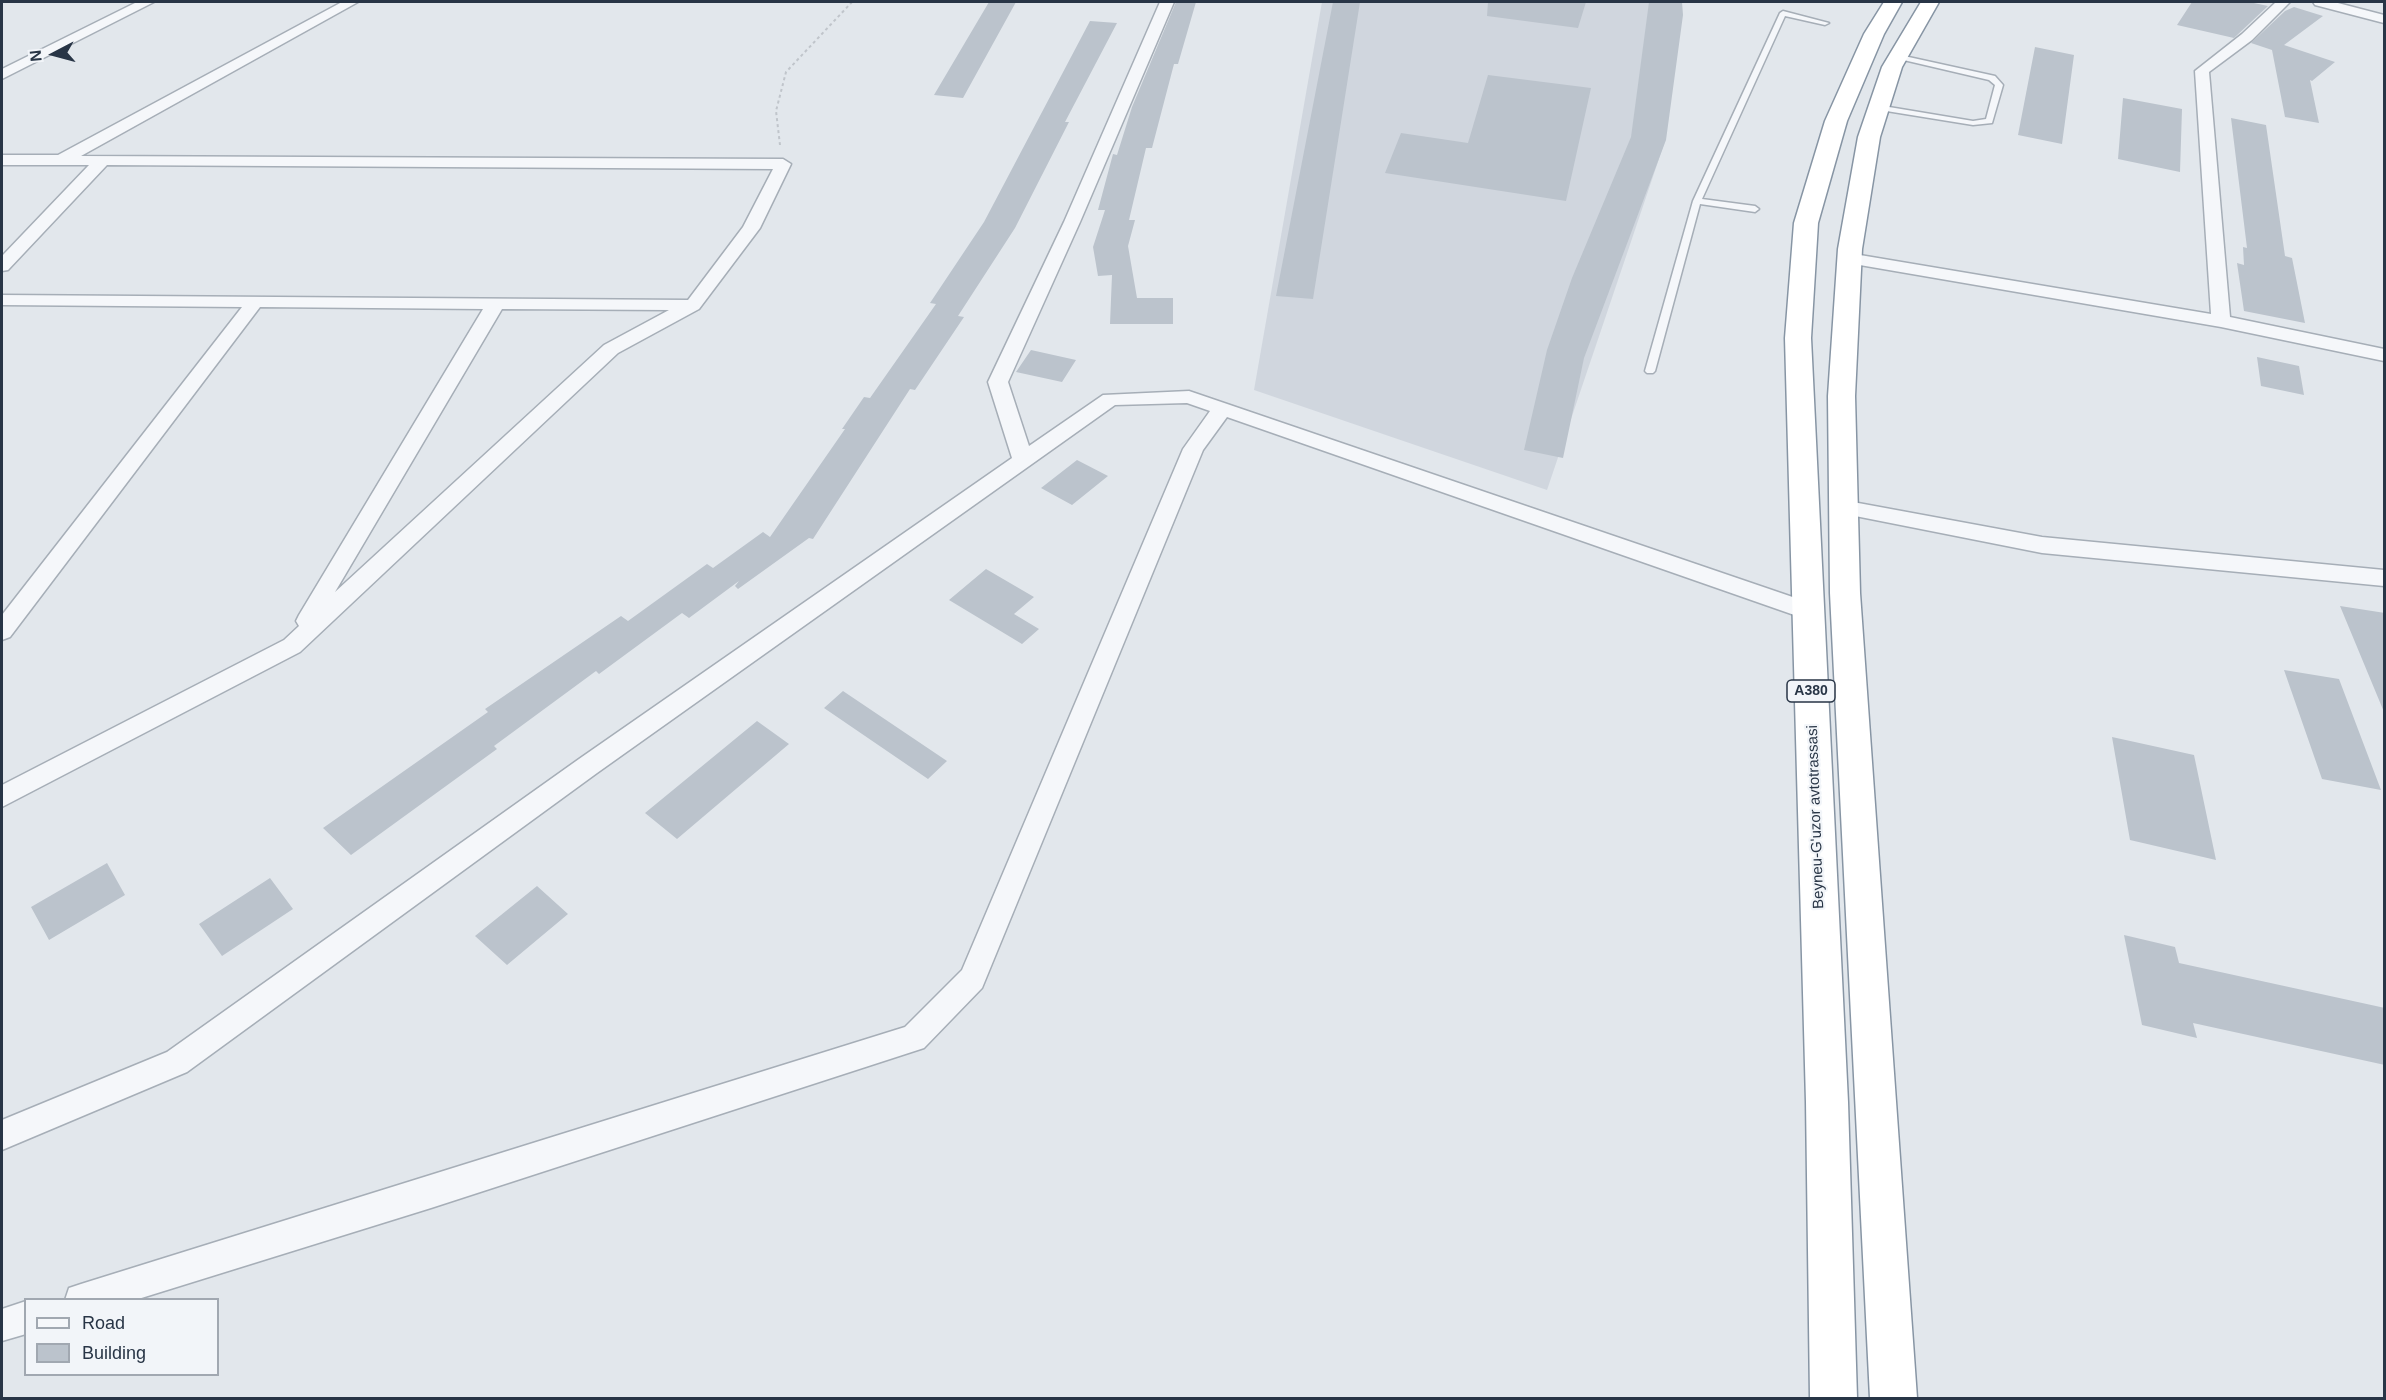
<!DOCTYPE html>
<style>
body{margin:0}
#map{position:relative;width:2386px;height:1400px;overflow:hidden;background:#e2e7ec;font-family:Arial,sans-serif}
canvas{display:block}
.frame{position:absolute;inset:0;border:3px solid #283546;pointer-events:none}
.legend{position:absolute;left:24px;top:1298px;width:195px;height:78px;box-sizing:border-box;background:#f2f5f9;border:2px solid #a1a8b1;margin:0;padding:8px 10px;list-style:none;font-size:18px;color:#283546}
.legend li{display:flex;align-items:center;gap:12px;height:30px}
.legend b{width:30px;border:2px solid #a1a8b1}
.north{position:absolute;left:24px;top:24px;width:60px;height:60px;-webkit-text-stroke:4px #f2f5f9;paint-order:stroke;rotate:264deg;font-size:16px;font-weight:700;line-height:24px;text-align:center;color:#283546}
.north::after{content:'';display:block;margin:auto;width:21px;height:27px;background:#283546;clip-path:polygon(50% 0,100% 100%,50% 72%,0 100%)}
</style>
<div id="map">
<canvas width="2386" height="1400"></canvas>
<div class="frame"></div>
<ul class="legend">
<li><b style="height:8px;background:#f5f7fa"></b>Road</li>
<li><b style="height:16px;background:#bbc3cc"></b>Building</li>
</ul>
<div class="north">N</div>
</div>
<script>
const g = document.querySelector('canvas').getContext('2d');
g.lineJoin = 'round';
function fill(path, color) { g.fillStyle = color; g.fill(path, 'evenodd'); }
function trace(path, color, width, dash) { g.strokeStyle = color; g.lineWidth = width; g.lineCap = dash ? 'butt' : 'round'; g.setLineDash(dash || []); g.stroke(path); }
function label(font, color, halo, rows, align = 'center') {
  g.font = font + ' Arial,sans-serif'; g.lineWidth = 4.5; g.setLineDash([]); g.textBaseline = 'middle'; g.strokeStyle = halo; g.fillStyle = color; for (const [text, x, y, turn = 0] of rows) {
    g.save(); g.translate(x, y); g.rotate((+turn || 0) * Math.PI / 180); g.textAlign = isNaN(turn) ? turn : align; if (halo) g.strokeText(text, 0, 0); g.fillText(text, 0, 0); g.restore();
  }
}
const built = new Path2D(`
 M1322,2h359l-18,145 -116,343 -293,-100z`);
const building = new Path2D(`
 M989,2h27l-53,96 -29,-3z
 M1176,2h20l-18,62h-4l-22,84h-6l-17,72h6l-7,26 9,52h36v26h-63l2,-49 -14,1 -5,-29 12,-37h-7l15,-56 4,1 15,-48z
 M1333,2h27l-47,297 -37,-3z
 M1488,2h98l-8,26 -91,-12z
 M1649,2h33l1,13 -17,125 -82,218 -21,100 -39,-8 23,-100 25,-72 59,-141z
 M2192,2h57l19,4 -34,32 -57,-13z
 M2294,7l29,9 -39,29 51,17 -23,19 -2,-1 9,43 -34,-6 -13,-67 -21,-7 34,-32z
 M1090,21l27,2 -52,99h4l-54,106 -57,88 6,1 -49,73 -5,-1 -97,150 -4,-1 -71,51 -3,-3 4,-5 -50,37 -7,-5 -83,61 -3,-3 -102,75 3,3 -146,106 -28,-27 165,-116 -3,-3 136,-93 7,5 79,-57 6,4 50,-36 7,5 75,-108h-3l22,-32 6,1 66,-94 -6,-1 54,-81z
 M2035,47l39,8 -12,89 -44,-9z
 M1488,75l103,13 -25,113 -181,-28 16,-40 67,10z
 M2123,98l59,11 -2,63 -62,-13z
 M2231,118l35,7 19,131 7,2 13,65 -61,-12 -7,-48 7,2 -1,-18 4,1z
 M1031,350l45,10 -14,22 -46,-10z
 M2257,357l42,9 5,29 -43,-9z
 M1077,460l31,16 -36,29 -31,-17z
 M986,569l48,28 -20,17 25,15 -17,15 -73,-44z
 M2340,606l45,7v98l-1,1z
 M2284,670l55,9 42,111 -59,-11z
 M843,691l104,70 -19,18 -104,-71z
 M757,721l32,23 -112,95 -32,-26z
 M2112,737l82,18 22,105 -86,-20z
 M107,863l18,32 -76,45 -18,-33z
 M270,878l23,31 -71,47 -23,-32z
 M537,886l31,28 -61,51 -32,-29z
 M2124,935l51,12 4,16 206,45v57l-192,-42 4,15 -55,-13z`);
const path = new Path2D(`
 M780,145l-4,-34 10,-39 66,-70`);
const service = new Path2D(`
 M1783,11l46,12 -4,2 -40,-9 -83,183 53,7 4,3 -4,3 -55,-8 -45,167 -2,2h-6l-2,-2 48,-170 87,-188z
 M1895,54l100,22 8,9 -11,38 -19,2 -99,-16 -1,-2 4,-2 96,16 13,-2 9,-34 -6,-5 -94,-22z`);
const minor = new Path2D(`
 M137,2h17l-152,77v-10z
 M342,2h16l-277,154 702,3 8,5 -31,64 -61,81 -81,44 -318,299 -298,155v-22l282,-145 15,-14 -3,-5 3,-6 184,-306 -223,-2 -250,330 -8,3v-25l240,-308 -240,-2v-10l686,5 55,-73 30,-58 -666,-4 -99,105 -6,1v-15l87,-91h-87v-10h56zM502,309l167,1 -65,35 -269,247z
 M1160,2h14l-94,220 -72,160 21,64 74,-51 86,-4 627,214 3,6 -3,6 -8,2 -8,-2 -573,-200 -24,33 -221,538 -58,60 -493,160 -296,92h-70l4,-12 12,-4 824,-257 57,-57 221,-521 27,-38 -23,-8 -72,2 -518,368 -410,299 -185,78v-30l165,-68 412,-293 433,-301 -24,-76 76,-160z
 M2276,2h14l-38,38 -43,32 21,245 154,32v12l-163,-34 -373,-64 -9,-5 9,-5 363,61 -16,-243 47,-37z
 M2313,2h21l50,13v8l-69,-18z
 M1842,500l200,37 342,33v16l-342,-33 -207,-41 -4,-5 4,-5z
 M26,1301v33l-24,7v-32z`);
const trunk = new Path2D(`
 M1884,2h18l-18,32 -37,87 -29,102 -7,115 37,764 9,296h-47l-4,-296 -21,-764 9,-115 31,-102 39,-87z
 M1921,2h18l-37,65 -22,70 -18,112 -7,147 5,197 57,805h-47l-40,-805 -2,-197 10,-147 20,-112 24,-70z`);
const shields = [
 [1811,691,48]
];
const shieldNames = [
 ["A380",1811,691]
];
const streetNames = [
 ["Beyneu-G'uzor avtotrassasi",1816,817,-92]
];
fill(built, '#d0d6de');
fill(building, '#bbc3cc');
trace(service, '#a6aeb7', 3);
trace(minor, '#a6aeb7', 3);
trace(trunk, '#8795a4', 3);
trace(path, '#c0c5cb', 2, [3, 3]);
fill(service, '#f5f7fa');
fill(minor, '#f5f7fa');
fill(trunk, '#fff');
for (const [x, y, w] of shields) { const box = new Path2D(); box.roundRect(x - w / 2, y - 11, w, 22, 4.5); g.fillStyle = '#f2f5f9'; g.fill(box); trace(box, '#283546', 1.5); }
label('bold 14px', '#283546', null, shieldNames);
label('15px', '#283546', '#f2f5f9', streetNames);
</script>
